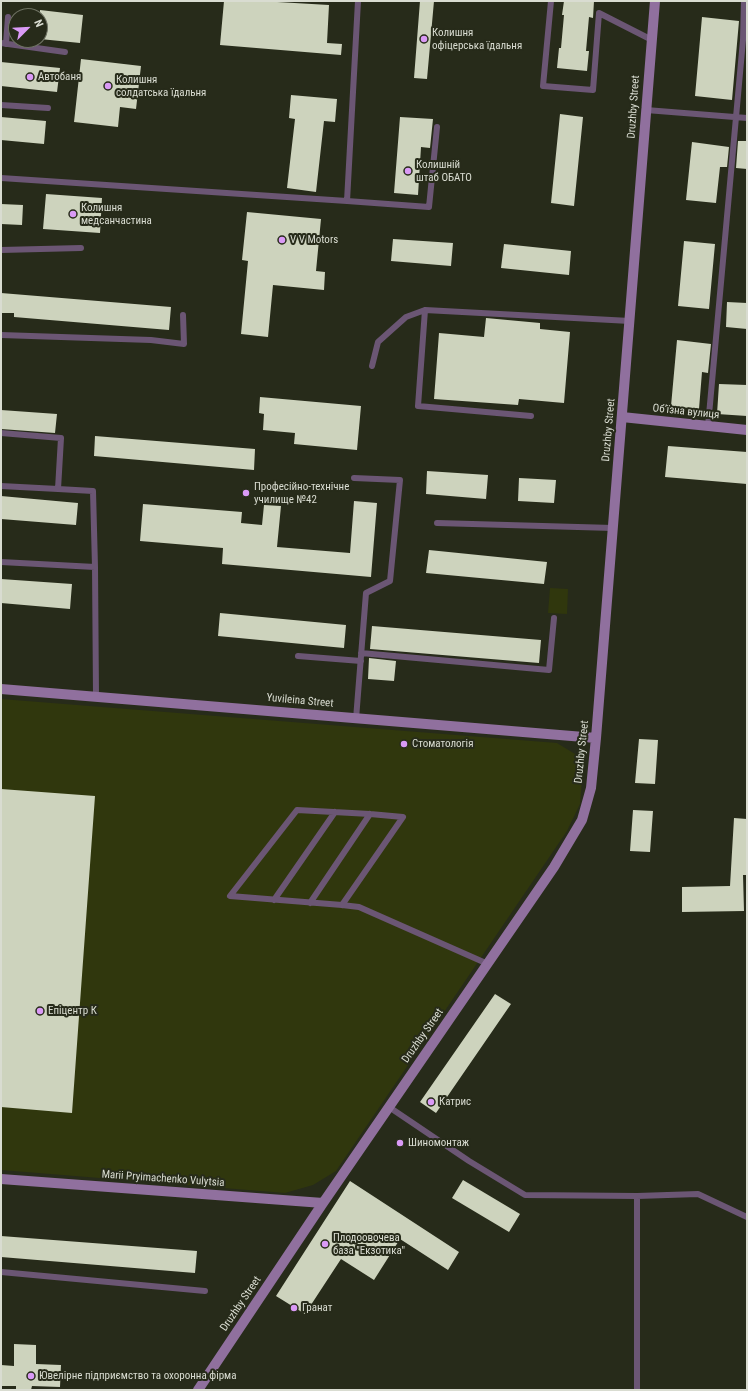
<!DOCTYPE html>
<meta charset="utf-8">
<style>
body{margin:0}
#map{position:relative;width:748px;height:1391px;overflow:hidden;background:#272b1a;font-family:"Roboto Condensed",sans-serif}
canvas{display:block}
.frame{position:absolute;inset:0;border:2px solid #d9dcd1;pointer-events:none}
.north{position:absolute;left:8px;top:8px;width:40px;height:40px;box-sizing:border-box;background:#272b1a;border:1px solid #6e7263;border-radius:50%;rotate:66deg;font-size:11px;font-weight:700;line-height:16px;text-align:center;color:#d9dcd1}
.north::after{content:'';display:block;margin:auto;width:14px;height:18px;background:#da9af6;clip-path:polygon(50% 0,100% 100%,50% 72%,0 100%)}
</style>
<div id="map">
<canvas width="748" height="1391"></canvas>
<div class="frame"></div>
<div class="north">N</div>
</div>
<script>
const g = document.querySelector('canvas').getContext('2d');
g.lineJoin = 'round';
function fill(path, color) { g.fillStyle = color; g.fill(path, 'evenodd'); }
function trace(path, color, width, dash) { g.strokeStyle = color; g.lineWidth = width; g.lineCap = dash ? 'butt' : 'round'; g.setLineDash(dash || []); g.stroke(path); }
function label(font, color, halo, rows, align = 'center') {
  g.font = font + ' "Roboto Condensed",sans-serif'; g.lineWidth = 4; g.setLineDash([]); g.textBaseline = 'middle'; g.strokeStyle = halo; g.fillStyle = color; for (const [text, x, y, turn = 0] of rows) {
    g.save(); g.translate(x, y); g.rotate((+turn || 0) * Math.PI / 180); g.textAlign = isNaN(turn) ? turn : align; if (halo) g.strokeText(text, 0, 0); g.fillText(text, 0, 0); g.restore();
  }
}
const green = new Path2D(`
 M550,588l18,1 -1,25 -19,-1z
 M1,699l556,44 18,11 8,13 -3,37 -13,27 -231,340 -23,14 -28,8 -284,-23z`);
const building = new Path2D(`
 M224,1h36l69,4 -2,38 15,1 -1,11 -121,-10z
 M420,1h14l-7,78 -13,-1z
 M564,1h30l-1,17 -4,-1 -3,34h3l-2,20 -30,-3 2,-20h2l3,-33h-2z
 M40,10l43,5 -3,28 -40,-4z
 M702,17l37,4 -7,79 -37,-4z
 M81,59l60,7 -5,43 -16,-2 -2,20 -44,-5z
 M1,62l59,6 -3,24 -56,-6z
 M291,95l46,4 -2,23 -11,-1 -8,71 -29,-4 8,-69 -6,-1z
 M560,114l23,3 -9,89 -23,-3z
 M1,117l45,4 -2,23 -43,-4z
 M400,117l33,2 -3,29 -9,-1 -3,48 -24,-2z
 M738,141h9v28l-11,-1z
 M692,142l37,5 -2,20h-7l-4,36 -30,-3z
 M46,194l56,4 -2,35 -57,-4z
 M1,204l22,1 -1,20 -21,-1z
 M247,212l74,7 -5,52 9,1 -1,18 -51,-5 -5,52 -27,-3 7,-73 -6,-1z
 M393,239l60,4 -2,23 -60,-5z
 M684,241l31,3 -6,65 -31,-3z
 M504,244l67,7 -2,24 -68,-7z
 M1,293l170,14 -2,23 -155,-13v-4h-13z
 M727,302l20,1v26l-21,-2z
 M486,318l54,5v6l30,3 -6,71 -45,-4 -1,6 -84,-6 5,-66 45,4z
 M677,340l34,4 -3,29 -6,-1 -3,37 -28,-3z
 M719,384l28,1v31l-30,-2z
 M260,397l101,9 -4,44 -63,-6 1,-11 -32,-3 1,-16 -5,-1z
 M1,410l56,4 -2,19 -54,-4z
 M95,436l160,13 -1,21 -160,-14z
 M668,446l79,6v32l-82,-7z
 M427,471l61,4 -2,24 -60,-5z
 M519,478l37,2 -2,23 -36,-2z
 M1,496l77,7 -2,22 -75,-6z
 M354,501l23,2 -6,74 -149,-13 1,-16 -83,-7 3,-37 99,8 -1,11 21,2 2,-20 17,1 -4,41 73,6z
 M429,550l118,12 -3,22 -118,-11z
 M1,579l71,5 -2,25 -69,-6z
 M220,613l126,12 -2,23 -126,-12z
 M372,626l169,14 -2,23 -169,-14z
 M369,658l27,3 -2,20 -26,-2z
 M639,739l19,1 -3,44 -20,-1z
 M1,789l94,7 -23,317 -71,-6z
 M633,810l20,1 -3,41 -20,-1z
 M734,818l13,1v56h-4l1,36 -62,1v-25l48,-1z
 M495,994l16,10 -75,109 -16,-11z
 M463,1180l57,34 -11,18 -57,-34z
 M350,1181l109,71 -11,18 -48,-31 -26,41 -33,-21 -36,55 -29,-18z
 M1,1236l196,15 -2,22 -194,-16z
 M14,1344l22,1v19l25,1 -1,22 -28,-1 -1,4h-15v-4h-15v-21l13,1z`);
const lane = new Path2D(`
 M551,1l-8,85 50,4 6,-77 53,27
 M1,43l64,9
 M6,44l2,-27
 M1,105l47,3
 M646,110l101,8
 M1,178l346,23 11,-200
 M347,201l82,6 8,-80
 M1,250l80,-2
 M1,335l150,5 33,4 -1,-29
 M372,366l6,-24 28,-25 19,-7
 M531,416l-113,-10 7,-96 205,11
 M708,426l35,-386 1,-39
 M1,433l60,5 -3,51 -57,-3
 M354,478l46,2 -10,101 -24,12 -10,126
 M58,489l35,2 2,76
 M437,523l176,5
 M1,562l94,5 1,129
 M361,653l188,17 5,-52
 M298,656l63,5
 M274,900l61,-88
 M310,903l60,-89
 M342,905l61,-88 -33,-3 -73,-4 -67,86 112,9 17,2 129,57
 M389,1107l80,54 56,34 112,1v194
 M637,1196l61,-2 49,23
 M1,1272l204,19`);
const secondary = new Path2D(`
 M622,417l125,13
 M1,689l595,49
 M1,1179l322,24
 M198,1390l125,-187 231,-336 28,-47 9,-32 5,-50 59,-737`);
const markers = [
 [424,39,4,"#da9af6"],
 [30,77,4,"#da9af6"],
 [108,86,4,"#da9af6"],
 [408,171,4,"#da9af6"],
 [73,214,4,"#da9af6"],
 [282,240,4,"#da9af6"],
 [246,493,4,"#da9af6"],
 [404,744,4,"#da9af6"],
 [40,1011,4,"#da9af6"],
 [431,1102,4,"#da9af6"],
 [400,1143,4,"#da9af6"],
 [325,1244,4,"#da9af6"],
 [294,1308,4,"#da9af6"],
 [31,1376,4,"#da9af6"]
];
const poiNames = [
 ["Колишня",432,33],
 ["офіцерська їдальня",432,46],
 ["Автобаня",38,77],
 ["Колишня",116,80],
 ["солдатська їдальня",116,93],
 ["Колишній",416,165],
 ["штаб ОБАТО",416,178],
 ["Колишня",81,208],
 ["медсанчастина",81,221],
 ["V V Motors",290,240],
 ["Професійно-технічне",254,487],
 ["училище №42",254,500],
 ["Стоматологія",412,744],
 ["Епіцентр К",48,1011],
 ["Катрис",439,1102],
 ["Шиномонтаж",408,1143],
 ["Плодоовочева",333,1238],
 ["база \"Екзотика\"",333,1251],
 ["Гранат",302,1308],
 ["Ювелірне підприємство та охоронна фірма",39,1376]
];
const streetNames = [
 ["Druzhby Street",634,107,-86],
 ["Об’їзна вулиця",686,412,6],
 ["Druzhby Street",609,430,-85],
 ["Yuvileina Street",300,701,5],
 ["Druzhby Street",582,752,-84],
 ["Druzhby Street",423,1036,-55],
 ["Marii Pryimachenko Vulytsia",163,1179,4],
 ["Druzhby Street",241,1304,-56]
];
fill(green, '#30370d');
fill(building, '#cdd3bd');
trace(lane, '#6b5674', 6);
trace(secondary, '#90709e', 10);
for (const [x, y, r, color] of markers) { const dot = new Path2D(); dot.arc(x, y, r, 0, 2 * Math.PI); g.fillStyle = color; g.fill(dot); trace(dot, '#272b1a', 1.5); }
label('11px', '#d9dcd1', '#272b1a', poiNames, 'left');
label('11px', '#d9dcd1', '#272b1a', streetNames);
</script>
